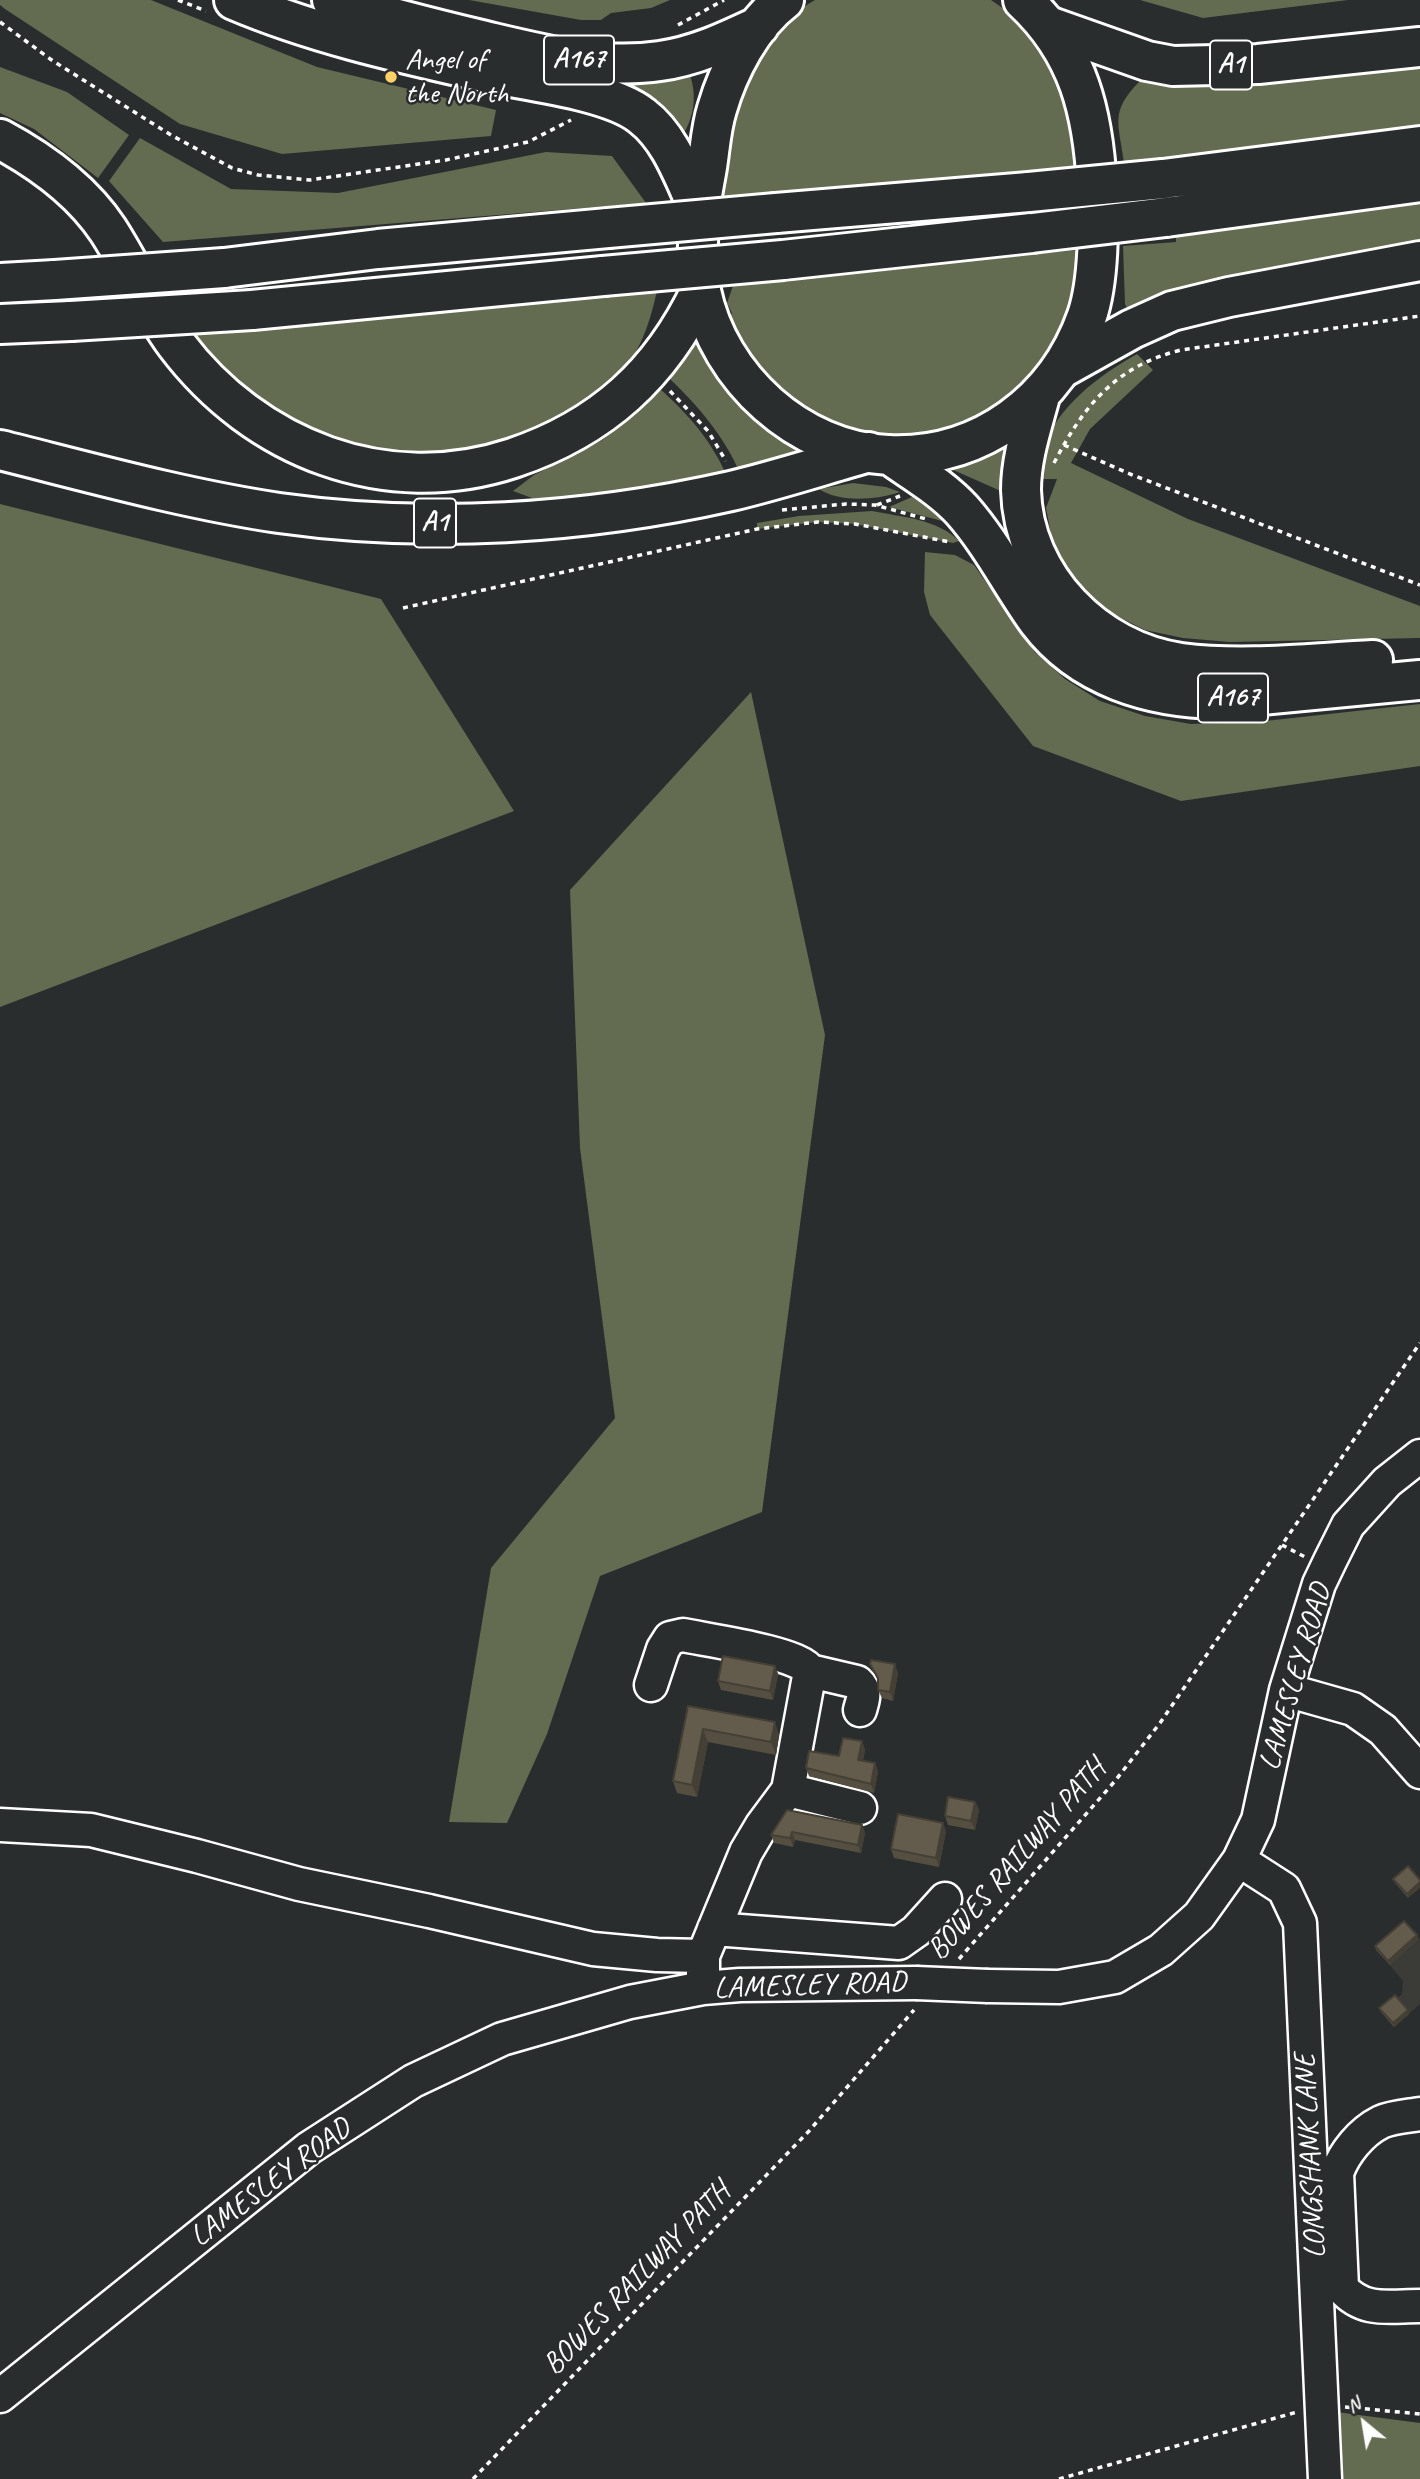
<!DOCTYPE html>
<style>
body{margin:0}
#map{position:relative;width:1420px;height:2479px;overflow:hidden;background:#2a2d2e;font-family:Caveat,sans-serif}
canvas{display:block}
.north{position:absolute;left:1329px;top:2388px;width:70px;height:70px;-webkit-text-stroke:5px #2a2d2e;paint-order:stroke;rotate:330deg;font-size:19px;font-weight:700;line-height:28px;text-align:center;color:#fff}
.north::after{content:'';display:block;margin:auto;width:24px;height:32px;background:#fff;clip-path:polygon(50% 0,100% 100%,50% 72%,0 100%)}
</style>
<div id="map">
<canvas width="1420" height="2479"></canvas>
<div class="north">N</div>
</div>
<script>
const g = document.querySelector('canvas').getContext('2d');
g.lineJoin = 'round';
function fill(path, color) { g.fillStyle = color; g.fill(path, 'evenodd'); }
function trace(path, color, width, dash) { g.strokeStyle = color; g.lineWidth = width; g.lineCap = dash ? 'butt' : 'round'; g.setLineDash(dash || []); g.stroke(path); }
function label(font, color, halo, rows, align = 'center') {
  g.font = font + ' Caveat,sans-serif'; g.lineWidth = 5; g.setLineDash([]); g.textBaseline = 'middle'; g.strokeStyle = halo; g.fillStyle = color; for (const [text, x, y, turn = 0] of rows) {
    g.save(); g.translate(x, y); g.rotate((+turn || 0) * Math.PI / 180); g.textAlign = isNaN(turn) ? turn : align; if (halo) g.strokeText(text, 0, 0); g.fillText(text, 0, 0); g.restore();
  }
}
const built = new Path2D(`
 M1420,1938v66l-26,23 -13,-15 21,-18 1,-13 -26,-31z`);
const green = new Path2D(`
 M0,0h151l166,67 179,43 -5,26 -209,18 -102,-30 -175,-115 -5,-4z
 M469,0h201l-19,8 -40,5 -10,7h-20z
 M815,0h176l33,23 38,57 17,87 -358,30c1,-26 3,-68 12,-91 17,-42 43,-84 82,-106z
 M1140,0h208l-145,18z
 M1420,61v70l-107,14 -189,18c-5,-40 -15,-51 16,-82l53,1z
 M0,67l67,25 62,43 -31,43 -64,-49 -34,-16z
 M550,71l139,1c9,25 5,46 -9,68z
 M140,138l91,51 107,4 208,-41 66,4 34,47 -483,39 -54,-61z
 M1420,203v44l-291,65 -4,-8 -2,-58 53,-4v-8z
 M1079,250l-5,64 -11,26 -54,64 -55,27 -79,10 -80,-32 -52,-55 -16,-36 5,-5 -5,-10 7,-20z
 M657,291c-6,26 -13,51 -29,73 -11,17 -31,30 -48,40 -70,42 -154,63 -234,40 -63,-18 -111,-63 -153,-110z
 M695,335l116,118 -71,20c-16,-37 -41,-66 -70,-94z
 M1137,354l16,16 -63,59 -19,34 117,56 232,87v32l-190,4 -47,-4 -38,-8 -32,-16 -28,-22 -21,-28 -13,-30 -5,-26 11,-29h-17c1,-9 1,-19 3,-28 11,-43 58,-77 94,-97z
 M660,389c29,26 51,51 67,87l-162,26 -33,-4 -19,-7 21,-16 67,-34z
 M1019,434l-16,58 -61,-27z
 M853,483l33,4 14,5c-25,8 -59,11 -81,-3z
 M912,497l34,22v3l-57,-15z
 M0,504l381,95 133,212 -514,196z
 M872,511c29,6 66,8 87,30l-6,2 -98,-19 -37,-2 -61,7v-6l42,-7z
 M925,552l30,3 19,10 61,87 30,27 35,22 45,15 46,8 65,-2 164,-18v62l-239,35 -148,-55 -103,-131 -6,-23z
 M751,692l74,343 -63,477 -162,64 -53,158 -40,89 -58,-1 42,-254 124,-150 -35,-270 -10,-258z
 M1336,2412l84,11v56h-84z`);
const path = new Path2D(`
 M178,0l28,11
 M0,22l53,39 118,74 61,33 26,7 52,5 136,-20 82,-18 43,-22
 M678,25l46,-25
 M670,391l38,40 18,30
 M1064,445l66,29 290,111
 M1054,463c30,-58 62,-97 127,-113l239,-34
 M877,505l23,-9
 M782,510l64,-6 29,1 51,14
 M403,608l354,-79 61,-7 37,2 95,18
 M1282,1545l23,12
 M959,1959l156,-178 45,-58 260,-380
 M1345,2407l75,7
 M473,2479l336,-348 105,-121
 M1059,2479l238,-67`);
const minor = new Path2D(`
 M810,1671l47,11c10,9 6,17 3,28
 M651,1685l12,-36 7,-11 13,-3c23,5 118,18 127,36l-22,119 -26,35 -16,27 -43,104v20
 M1286,1690l67,19 30,21 37,42
 M788,1790l72,18
 M0,1825l91,5 106,26 102,28 130,27 164,38 64,6 46,1
 M1239,1860l45,29 16,34 25,556
 M714,1929l185,14 17,-12 29,-32
 M988,1986l71,1 56,-10 46,-27 38,-34 40,-56 19,-40 28,-130 33,-106 11,-23 18,-36 39,-43 33,-26
 M1420,2114c-12,2 -28,3 -39,8 -20,10 -37,31 -44,51l5,115c22,25 47,18 78,18
 M0,2396l309,-248 104,-67 89,-42 128,-37 73,-14 37,-3 176,-2`);
const major = new Path2D(`
 M234,0c80,34 166,53 250,72 42,9 126,18 158,44 29,22 42,62 57,94
 M332,0c49,16 99,28 149,40 59,14 119,30 179,21 36,-5 67,-20 99,-35
 M784,0c-32,24 -56,71 -67,109 -6,19 -7,39 -10,58 -3,18 -7,35 -8,53 -1,23 -3,48 2,71 18,87 98,160 187,164 93,4 169,-54 199,-139 12,-35 12,-93 10,-129 -4,-74 -18,-135 -74,-187
 M1040,396c-8,30 -19,62 -19,94 2,87 75,161 160,173 63,8 129,0 192,-3
 M890,455c24,17 52,33 72,55 30,34 50,75 76,111 43,57 113,77 181,78l201,-19`);
const highway = new Path2D(`
 M1048,26l99,35 26,5 85,-2 162,-17
 M0,139c41,22 82,52 108,91 24,37 42,79 68,114 79,105 210,156 337,114 89,-30 148,-84 188,-168
 M1163,179l257,-33
 M776,213l253,-21
 M1166,217l254,-35
 M783,260l249,-27
 M224,268l154,-19 230,-21
 M0,283l55,-3
 M252,310l351,-34
 M0,324l71,-3
 M1064,367l68,-38 40,-18 57,-14 191,-36
 M0,450c92,23 185,49 279,63 149,21 305,11 452,-22 47,-11 92,-26 138,-39`);
const minorBridge = new Path2D(`
 M916,1983l72,3`);
const highwayBridge = new Path2D(`
 M1029,192l134,-13
 M608,228l168,-15
 M1032,233l134,-16
 M603,276l180,-16
 M55,280l169,-12
 M71,321l181,-11`);
const wall = new Path2D(`
 M870,1664l28,9 -5,28 -11,-3 -4,-8v-9z
 M775,1666l3,8 -5,26 -52,-10 -3,-9z
 M688,1706l91,29 -3,20 -68,-13 -11,55 -20,-4 -4,-12z
 M862,1741l3,9 -2,11 12,2 3,9 -4,21 -65,-17 -3,-8 33,-12z
 M975,1802l4,8 -4,20 -27,-5 -3,-9z
 M862,1825l3,8 -4,20 -66,-13 -2,7 -19,-4 -3,-8z
 M946,1831l-7,36 -45,-9 -3,-9z
 M1393,1879l27,1 -12,18 -13,-15z
 M1417,1935l1,4 -28,26 -14,-15 -1,-4z
 M1379,2008l30,6 -15,13 -13,-15z`);
const shadedWall = new Path2D(`
 M895,1664l3,9 -5,28 -3,-9z
 M775,1666l3,8 -5,26 -3,-9z
 M775,1722l4,13 -3,20 -5,-13z
 M703,1729l5,13 -11,55 -5,-12z
 M862,1741l3,9 -4,18 -3,-8z
 M875,1763l3,9 -4,21 -3,-9z
 M975,1802l4,8 -4,20 -4,-9z
 M943,1823l3,8 -7,36 -3,-9z
 M862,1825l3,8 -4,20 -3,-8z
 M792,1832l3,8 -2,7 -3,-9z
 M1420,1882v6l-12,10 -1,-4z
 M1417,1935l1,4 -28,26 -2,-4z
 M1408,2010l1,4 -15,13 -1,-4z`);
const building = new Path2D(`
 M723,1656l52,10 -5,25 -52,-10z
 M871,1660l24,4 -5,28 -12,-2v-12l-8,-14z
 M688,1706l87,16 -4,20 -68,-13 -11,56 -19,-4z
 M843,1738l19,3 -4,19 17,3 -4,21 -65,-16 3,-17 30,5z
 M948,1797l27,5 -4,19 -26,-5z
 M787,1810l75,15 -4,20 -66,-13 -2,6 -19,-3z
 M898,1814l45,9 -7,35 -45,-9z
 M1408,1866l12,14v2l-13,12 -14,-15z
 M1404,1921l13,14 -29,26 -13,-15z
 M1395,1995l13,15 -15,13 -14,-15z`);
const markers = [
 [391,77,7,"#ffd166"]
];
const shields = [
 [579,60,70],
 [1231,65,42],
 [435,523,42],
 [1233,698,70]
];
const shieldNames = [
 ["A167",579,60],
 ["A1",1231,65],
 ["A1",435,523],
 ["A167",1233,698]
];
const poiNames = [
 ["Angel of",405,60],
 ["the North",405,94]
];
const streetNames = [
 ["LAMESLEY ROAD",1296,1677,-74],
 ["BOWES RAILWAY PATH",1017,1860,-49],
 ["LAMESLEY ROAD",810,1986,-2],
 ["LONGSHANK LANE",1311,2156,-93],
 ["LAMESLEY ROAD",271,2183,-37],
 ["BOWES RAILWAY PATH",637,2279,-46]
];
fill(built, '#3b3b37');
fill(green, '#636b51');
trace(minor, '#fff', 37);
trace(major, '#fff', 44);
trace(highway, '#fff', 44);
trace(path, '#fff', 3.5, [5, 5]);
trace(minor, '#2a2d2e', 32);
trace(major, '#2a2d2e', 38);
trace(highway, '#2a2d2e', 38);
trace(minorBridge, '#fff', 37, []);
trace(highwayBridge, '#fff', 44, []);
trace(minorBridge, '#2a2d2e', 32);
trace(highwayBridge, '#2a2d2e', 38);
fill(wall, '#554f41');
fill(shadedWall, '#454035');
fill(building, '#635c4c');
trace(building, '#454035', 2);
for (const [x, y, r, color] of markers) { const dot = new Path2D(); dot.arc(x, y, r, 0, 2 * Math.PI); g.fillStyle = color; g.fill(dot); trace(dot, '#2a2d2e', 2.5); }
for (const [x, y, w] of shields) { const box = new Path2D(); box.roundRect(x - w / 2, y - 24.5, w, 49, 5); g.fillStyle = '#2a2d2e'; g.fill(box); trace(box, '#fff', 2); }
label('bold 28px', '#fff', null, shieldNames);
label('30px', '#fff', '#2a2d2e', poiNames, 'left');
label('30px', '#fff', '#2a2d2e', streetNames);
</script>
